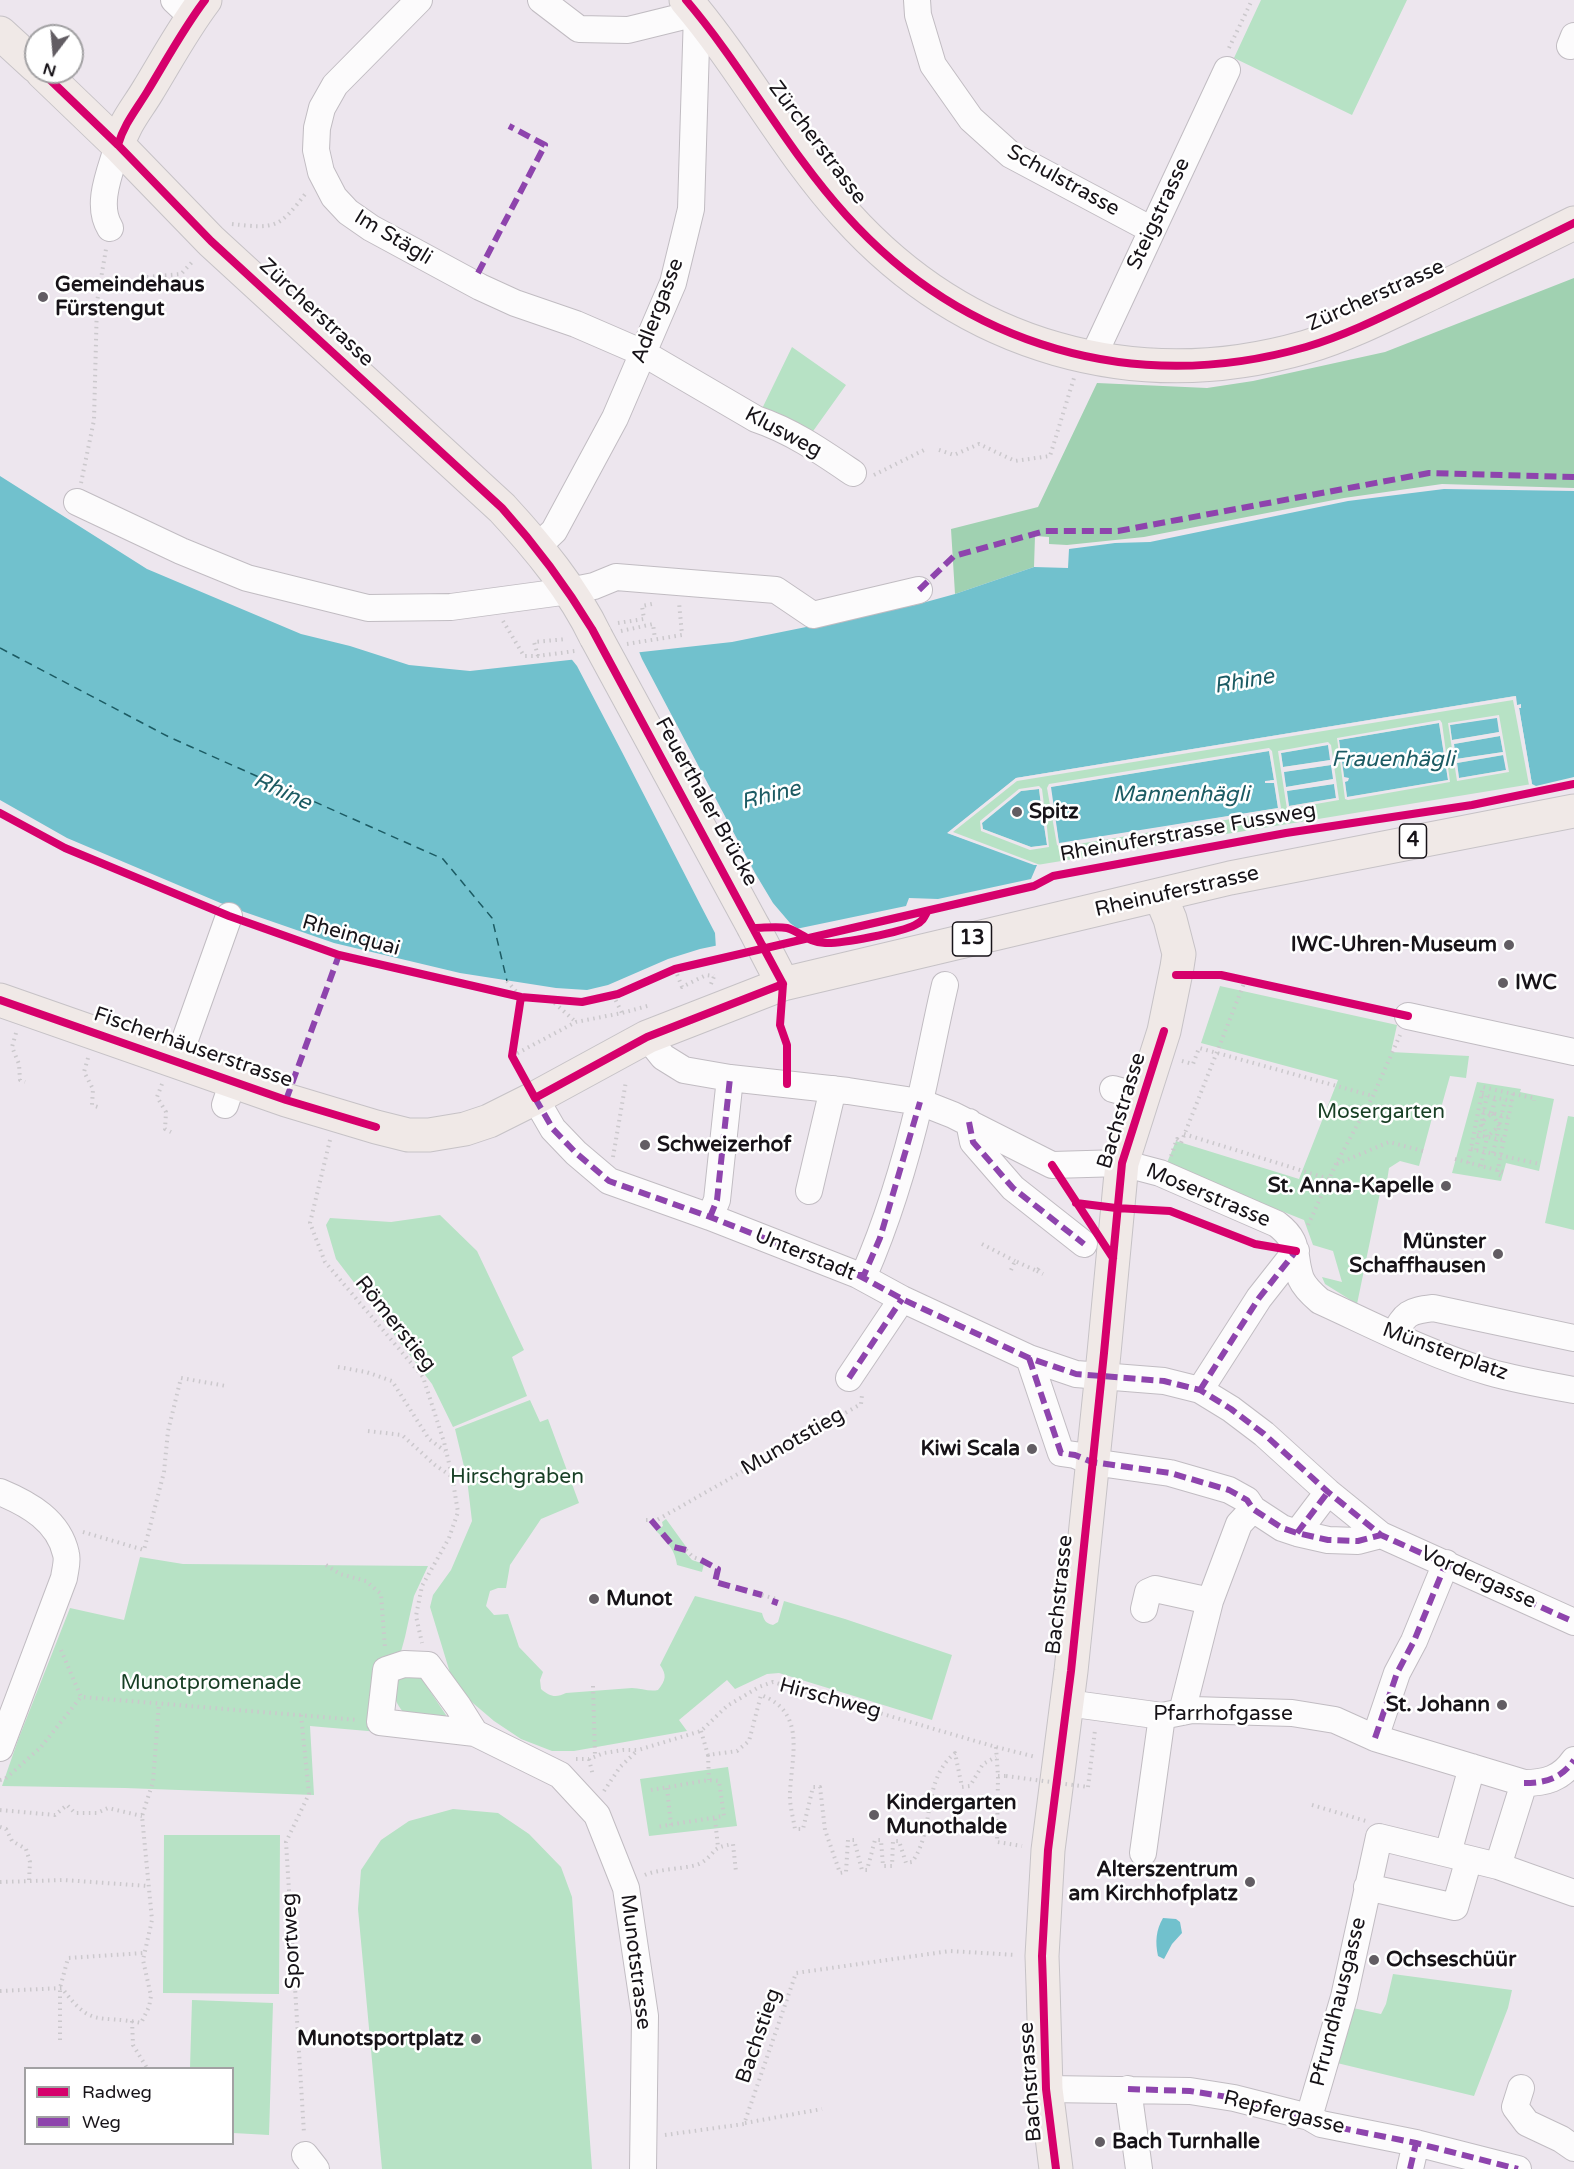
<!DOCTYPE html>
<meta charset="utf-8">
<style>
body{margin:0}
#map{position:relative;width:1574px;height:2169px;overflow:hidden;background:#ede6ee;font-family:"Varela Round",sans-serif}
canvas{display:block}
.legend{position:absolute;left:24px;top:2067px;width:210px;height:78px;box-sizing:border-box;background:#fff;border:2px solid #a2a1a3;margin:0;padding:8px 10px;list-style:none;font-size:18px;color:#171318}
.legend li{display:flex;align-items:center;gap:12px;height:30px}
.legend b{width:30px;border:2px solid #a2a1a3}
.north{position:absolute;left:24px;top:24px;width:60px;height:60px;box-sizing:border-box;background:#fff;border:2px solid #a2a1a3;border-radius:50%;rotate:196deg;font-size:16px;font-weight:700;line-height:24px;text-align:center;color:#171318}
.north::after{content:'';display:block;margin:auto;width:21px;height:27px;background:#625d63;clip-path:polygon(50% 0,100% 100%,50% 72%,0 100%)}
</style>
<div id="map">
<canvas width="1574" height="2169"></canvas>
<ul class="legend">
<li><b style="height:8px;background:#d6006c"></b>Radweg</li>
<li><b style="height:8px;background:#8e44ad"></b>Weg</li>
</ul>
<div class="north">N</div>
</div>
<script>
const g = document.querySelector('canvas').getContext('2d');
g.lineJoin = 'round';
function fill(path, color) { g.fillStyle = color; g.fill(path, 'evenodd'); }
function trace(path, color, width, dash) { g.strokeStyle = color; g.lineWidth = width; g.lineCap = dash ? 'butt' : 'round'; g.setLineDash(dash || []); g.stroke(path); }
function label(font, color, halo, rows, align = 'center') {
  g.font = font + ' "Varela Round",sans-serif'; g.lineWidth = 5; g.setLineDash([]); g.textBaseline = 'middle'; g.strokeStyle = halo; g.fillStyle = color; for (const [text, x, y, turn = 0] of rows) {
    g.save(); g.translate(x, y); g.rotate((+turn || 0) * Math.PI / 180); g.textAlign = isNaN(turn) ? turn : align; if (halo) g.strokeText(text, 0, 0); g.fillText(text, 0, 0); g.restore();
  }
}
const green = new Path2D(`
 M1261,0h146l-55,115 -118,-57z
 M792,347l54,38 -40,56 -49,-22z
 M1516,696l16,88 -495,81 -90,-32 69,-55z
 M1220,986l177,39 -6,27 78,4 -3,22 -16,-2 -9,32 -6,-1 -16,59 -19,-5 -11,7 -2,13 8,10 -14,-3 -24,116 -32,-20 -3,-7 20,5 -9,-31 -20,-6 -9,-25 -138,-55 10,-24 123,38 39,-99 -137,-37z
 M1477,1082l44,7 -1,3 34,7 -15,72 -33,-8 -5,18 -49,-8z
 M1568,1116l6,1v113l-29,-7z
 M440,1215l37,36 47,99 -12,7 15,39 -74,31 -21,-43 -96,-125 -10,-34 4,-7 61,4z
 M530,1400l10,22 8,-3 31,84 -38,16 -31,46 -4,23h-8l-8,3 -4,15 8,9 14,-1 11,33 24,25 -3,8 1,9c9,8 15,9 25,4l66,-5c9,0 17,4 26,2 8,-10 9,-15 2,-25l35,-69 67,17c2,7 3,10 11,12l5,-3 6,-21 61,18 107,36 -20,65 -153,-47 -12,1 -32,15 -8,-9 -48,40 8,11 -113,20h-22l-31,-12 -27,-18 -27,-23 -16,-22 -21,-69 3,-12 18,-25 21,-49 -5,-42 -12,-50z
 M666,1519l21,29 -3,3 8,9 12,4 -2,8 -25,-7c-2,-15 -10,-24 -21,-34l7,-5 -1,-4z
 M140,1557l43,7 245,2 -14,30 -9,41 -26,95 -69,-6 4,69 -189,-7 -123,-2 16,-46 52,-132 54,12z
 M408,1673l12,3 26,39 -2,5 -41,-8c-12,-16 -14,-28 5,-39z
 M728,1767l9,59 -88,10 -9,-57z
 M453,1809l45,4 31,21 32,33 11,30 20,272h-210l-24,-260 3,-39 20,-30 28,-19z
 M164,1835h116l-1,159 -116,-1z
 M1393,1974l119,16 -4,18 -34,88 -137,-33 16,-55 28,6 5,-10z
 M192,2000l81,3 -4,132 -36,-2 -1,-65h-42z`);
const forest = new Path2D(`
 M1574,278v210l-132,-4 -98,14 -200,39 -77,8 -18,-1v-7l-14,-1 -1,31 -79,27 -4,-65 87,-22 59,-124 110,5 46,-7 132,-29z`);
const water = new Path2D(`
 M0,476l147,93 154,65 49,12 59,19 61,6 262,-29 183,-37 40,-11 79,-27 34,1 1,-19 46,-6 35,-1 198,-41 96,-12 130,2v286l-38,9 -4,-2 -13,-76h2l-4,-3 -2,-9 -499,82 -68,55 89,32 -6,14 -93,20 -29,-1 -3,8 -206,43 -32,10 -60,26 -21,5 -31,-2 -96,-15 -126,-30 -104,-36 -163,-69 -67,-38z
 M1497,717l3,15 -48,8 -2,-15z
 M1439,723l9,57 -101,17 -8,-57z
 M1500,736l3,16 -47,7 -2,-15z
 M1328,745l3,15 -48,7 -2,-14z
 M1269,751l5,29h-4l1,3 3,-1 4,26 -219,36 -9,-57z
 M1504,755l2,15 -47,8 -2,-15z
 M1331,765l3,14 -48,8 -3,-15z
 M1334,784l2,14 -47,8 -3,-15z
 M1039,789l2,16h-2l4,13 4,27 -16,2 -48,-18 -1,-6 39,-32z
 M1163,1918l13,1 4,3 2,11 -10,11 -8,15 -6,-3c-3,-14 -2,-26 5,-38z`);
const pier = new Path2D(`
 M638,649l4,10 113,214 18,30 17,20 11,8 -85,18 -1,-16 -13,-25 -80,-156 -45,-86 -8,-10z
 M1516,696l1,9 4,-1v4h-2l13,76 -3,1 -16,-85 -496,81 -64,51 87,33h-6l-87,-32 69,-55z
 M1499,715l10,57 -52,9 -9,-58zM1497,718l2,14 -47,8 -2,-15zM1500,736l3,16 -47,7 -2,-15zM1503,755l3,15 -47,8 -2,-15z
 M1440,720l2,3 8,59 -102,18 -3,-1 -8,-61zM1439,723l9,57 -101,17 -2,-15 3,-1 1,-3 -5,-1 -5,-37z
 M1328,742l3,3 8,55 -52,9 -9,-58zM1328,745l2,15 -47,7 -2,-14zM1331,765l2,14 -47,8 -2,-15zM1334,784l2,14 -47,8 -2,-15z
 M1269,748l3,3 9,57 -1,3 -220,36 -3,-2 -10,-57 2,-4zM1269,751l5,29 -9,1v2h9l4,25 -219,35 -8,-56z
 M1039,786l3,3 2,16 -2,3 1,7 3,3 3,29 -19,3 -49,-19 -1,-10 39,-32zM1039,789l2,16h-3l3,14h2l4,26 -16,2 -48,-18 -1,-6 39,-32z`);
const ferry = new Path2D(`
 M0,648l169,89 274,122 49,59 15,63`);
const path = new Path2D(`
 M1229,48l23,-48
 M232,224c44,5 47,4 74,-31
 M147,277l34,-3 13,-14
 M939,450l15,5 25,-11 36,17 35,-5 24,-78
 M874,475l52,-26
 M81,483l13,-63 3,-118 9,-53
 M503,621l21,35h14l37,-5
 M618,623l26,-4 -2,-13 10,-2
 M621,631l32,-7 2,15
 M627,644l55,-9 -3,-33
 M538,656l-4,-14 33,-3
 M788,928l16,10 20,5
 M675,969l7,18 24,-12 8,1
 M507,981l14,16 -9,59 11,21
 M711,984l4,-10
 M613,995l9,18
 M550,999l26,23
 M16,1033l-4,14 7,17 1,16 5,2
 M512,1056l64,-34 46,-9 29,-8
 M88,1058l-4,14 9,17 -1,16 6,2
 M1182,1061l11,3 6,-16 174,48
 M162,1084l-5,13 9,15 -1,17 6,3
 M1513,1094l21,4v3
 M1482,1095l30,6
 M1483,1111l25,6
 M1492,1113l3,-15
 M1184,1134l145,45
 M1477,1135l26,5
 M330,1140l-20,83 15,39 98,115 21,65 8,34 6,36 -9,26 -27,48 -6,30 6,27
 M1471,1149l69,15
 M1476,1150l11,-54
 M1493,1153l12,-53
 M1171,1156l6,-17 4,4 64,-162
 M613,1157l13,-76
 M1455,1159l49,13
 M1468,1163l15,-76 30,7 -16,80 5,2
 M1337,1164l52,-22 34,9
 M1481,1166l6,-29 -5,-15 10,-9 7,13 -12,11
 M1308,1225l28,-61 37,-68 27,-61
 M982,1244l33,17
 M1011,1270l4,-9 22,10 4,-6
 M1037,1271l6,3
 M338,1367l28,5 26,9 37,58 16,12
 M368,1431l34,4 33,30 16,11
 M646,1520h11l204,-116 1,-9
 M83,1532l61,18 20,-78 4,-41 13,-53 45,8
 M686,1550l7,7 8,3
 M326,1565l14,9 26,7 15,13 4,54
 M762,1595l14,4
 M61,1650l20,47 277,23
 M593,1686l2,70
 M301,1715l8,79 -23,48 18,291
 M701,1731l7,24 29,-4 12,-10 12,-46c45,17 31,59 29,97 -1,11 3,25 5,37h8l10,-42h7l5,43 15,43 6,-1 2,-32h6l8,30h5l8,-30h6l2,26h9l1,-25h6l7,22 6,-1c24,-33 9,-81 43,-109l7,34 8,-1 13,-22 13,-7
 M996,1747l2,29 -1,66 25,4
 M708,1755l1,25
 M576,1759h13l15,-6 19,-3h15l63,-19 26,-25 32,-19 14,-5 223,65 40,10
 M589,1759l4,17
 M998,1776h8
 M0,1780l5,-1 36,-32 40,-50
 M1088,1787l7,-57
 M667,1788l4,37
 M651,1790l58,-10 10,1 5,35 -68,11
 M604,1791l16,-24 18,-17
 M1312,1805l54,16
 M0,1810l55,5 12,-10 8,8h22l11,-5 34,8
 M715,1819l3,28
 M0,1827l6,2 6,12 14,8 4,13 -1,19
 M645,1875c15,-7 46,-6 56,-12 17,-11 8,-15 32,-19l3,28
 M0,1882l64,-2 84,6
 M0,1991l62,-3c30,41 36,26 79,35l8,-16 2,-11 -8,-36 9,-40 -10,-104 11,-34 6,-79
 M132,2021l1,24 14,23
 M60,2040v-52l8,-30 76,-5
 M745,2123l77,-14
 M665,2135l79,-11 52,-151 154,-22 66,4`);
const minor = new Path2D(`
 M174,0l18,17
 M419,0l-84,85 -13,23 -5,20 -1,22 5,22 13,25 14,15 23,16 109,59 35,16 61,21 67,29 113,66c36,12 66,33 97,54
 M917,0l1,15 15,50 38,54 40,36 141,75
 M1570,46l4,-10
 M110,228c-15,-24 1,-58 8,-83
 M1092,359l135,-289
 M77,502l104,49 66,27 121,30 83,-1 118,-16 25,-5 22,-9 160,13 37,25 106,-25
 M537,547l17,-16 61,-113 58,-135 18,-74 6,-196 -69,17 -49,-1 -38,-29
 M1408,1016l166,36
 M647,1037l16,20 21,13 46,8 118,13 72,11 33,13 99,50 70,-2 38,10 117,51c25,19 15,31 24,55 4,9 12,16 19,22 55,25 110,54 169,71 28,8 57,13 85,18
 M177,1062l52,-146
 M1113,1089l29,8
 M535,1098l18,31 23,24 33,28 101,36 148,58 44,24 127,59 47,16 88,7 36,9 31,19 33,25 64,58 53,43 193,87
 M225,1105l8,-24
 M969,1122l4,20 40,46 71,56
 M809,1191l24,-102
 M710,1217l7,-17 13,-122
 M858,1275h6c24,-55 42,-115 56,-174 9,-39 16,-78 25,-116
 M1394,1335c11,-22 15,-24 39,-27l141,30
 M1029,1358l32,95 14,2 17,7 78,11 59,17 18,10 6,9 29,19 15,5 31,7 30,1 23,-6
 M849,1378l53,-79
 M1200,1390l59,-92 37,-47
 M0,1492c29,12 59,29 66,62 2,7 -1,16 -2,24l-64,170
 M1297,1533l31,-41
 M1144,1609l4,-17 7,-3 55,12
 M404,1664l24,1 30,41 17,27 -95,-11 6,-52z
 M1067,1703l95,13 30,-6 100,3 43,7 40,18 149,45 -26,83
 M1182,1712l28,-111 29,-77 14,-15
 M475,1733l85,42 37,40 29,73 19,128 -2,153
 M1375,1738l22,-65 17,-32 32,-78
 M1524,1783c21,0 37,-4 50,-23
 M1143,1853l19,-137
 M1448,1853l24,-86
 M1367,1887l88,20 14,-48
 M1521,2088l-6,19 12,16 34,16 13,9
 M1046,2089l144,2 44,7 75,19 12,7 95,19 102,26
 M1128,2089l11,80
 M1309,2117l35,-120 35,-160 119,29 76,27
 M305,2155l11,14
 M1410,2169l6,-26`);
const major = new Path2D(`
 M686,0c58,68 100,149 160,215 119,132 289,181 460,132 44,-13 86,-35 128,-55 47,-23 93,-46 140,-69
 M0,33l36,33
 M42,72l76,73 93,96 291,267c36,39 71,81 94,129
 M118,145c6,-21 18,-35 29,-53 19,-31 36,-63 58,-92
 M754,928l29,56
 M0,1000l286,100 90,27 32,8h21l36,-6 24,-8 46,-23 112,-61 136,-53 447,-106 344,-67
 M1056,2169l-10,-80 -3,-104 -1,-29 6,-106 23,-179 33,-318 18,-190 42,-132 13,-64 2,-13 -9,-35 -10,-24`);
const pathBridge = new Path2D(`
 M1006,1776l82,11`);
const majorBridge = new Path2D(`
 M596,637l158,291`);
const quiet = new Path2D(`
 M478,273l67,-128 -36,-19
 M919,590l35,-34 91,-25h73l311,-58 145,4
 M535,1098l18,31 23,24 33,28 101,36 148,58 44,24 127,59 47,16 88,7 36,9 31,19 33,25 64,58 53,43 193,87
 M286,1100l53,-145
 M969,1122l4,20 40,46 71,56
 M710,1217l7,-17 13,-122
 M858,1275h6l16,-37 40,-136
 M1029,1358l32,95 14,2 17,7 78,11 59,17 18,10 6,9 29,19 15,5 31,7 30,1 23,-6
 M849,1378l53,-79
 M1200,1390l59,-92 37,-47
 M651,1520l23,27 12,3
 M1297,1533l31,-41
 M701,1560l17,9 -3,13 47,13
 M774,1605l2,-6
 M1375,1738l22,-65 17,-32 32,-78
 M1524,1783c21,0 37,-4 50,-23
 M1128,2089l62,2 44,7 75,19 12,7 95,19 102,26
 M1410,2169l6,-26`);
const cycleway = new Path2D(`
 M686,0c58,68 100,149 160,215 119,132 289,181 460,132 44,-13 86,-35 128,-55 47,-23 93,-46 140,-69
 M42,72l76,73 93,96 291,267c36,40 62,75 90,121l191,355
 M118,145c6,-21 18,-35 29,-53 19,-31 36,-63 58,-92
 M0,813l65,35 164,68 110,39 182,42 61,5 36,-8 57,-25 359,-83 19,-10 233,-43 186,-28 102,-21
 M754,928c10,0 23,-2 33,0 12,3 22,15 38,15 16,1 77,-11 90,-18 7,-3 9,-7 12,-13
 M1176,975h45l187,41
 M783,984l-3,41 7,20v39
 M521,997l-9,59 23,42 112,-61 136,-53
 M0,1000l286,100 90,27
 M1052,1165l61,93
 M1076,1203l40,5 54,3 85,33 41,7
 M1056,2169l-10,-80 -3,-104 -1,-29 6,-106 23,-179 33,-318 18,-190 42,-132`);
const markers = [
 [43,297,6,"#625d63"],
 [1017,812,6,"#625d63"],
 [1509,945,6,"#625d63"],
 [1503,983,6,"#625d63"],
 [645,1145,6,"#625d63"],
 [1446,1186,6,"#625d63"],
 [1498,1254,6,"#625d63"],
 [1032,1449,6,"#625d63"],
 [594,1599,6,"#625d63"],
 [1502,1705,6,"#625d63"],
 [874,1815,6,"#625d63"],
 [1250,1882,6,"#625d63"],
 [1374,1960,6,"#625d63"],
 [476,2039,6,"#625d63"],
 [1100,2142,6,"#625d63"]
];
const shields = [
 [1413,841,27],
 [972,939,39]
];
const shieldNames = [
 ["4",1413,841],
 ["13",972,939]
];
const streetNames = [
 ["Zürcherstrasse",817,143,53],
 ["Schulstrasse",1063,181,29],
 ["Steigstrasse",1159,214,-65],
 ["Im Stägli",393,238,31],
 ["Zürcherstrasse",1376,296,-24],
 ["Adlergasse",658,311,-69],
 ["Zürcherstrasse",316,313,43],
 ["Klusweg",783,433,28],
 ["Feuerthaler Brücke",706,802,61],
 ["Rheinuferstrasse Fussweg",1188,833,-10],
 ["Rheinuferstrasse",1177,892,-13],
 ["Rheinquai",351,936,16],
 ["Fischerhäuserstrasse",193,1048,19],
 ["Bachstrasse",1122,1111,-73],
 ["Moserstrasse",1208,1196,23],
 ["Unterstadt",805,1255,22],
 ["Römerstieg",395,1324,51],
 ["Münsterplatz",1445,1352,20],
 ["Munotstieg",793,1442,-30],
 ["Vordergasse",1478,1578,24],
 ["Bachstrasse",1060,1595,-84],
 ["Hirschweg",830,1699,15],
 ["Pfarrhofgasse",1223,1714],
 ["Sportweg",292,1941,-93],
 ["Munotstrasse",635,1962,83],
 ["Pfrundhausgasse",1339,2002,-76],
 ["Bachstieg",759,2036,-71],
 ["Bachstrasse",1031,2082,-94],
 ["Repfergasse",1284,2113,14]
];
const poiNames = [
 ["Gemeindehaus",55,285],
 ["Fürstengut",55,309],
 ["Spitz",1029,812],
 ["IWC-Uhren-Museum",1497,945,"right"],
 ["IWC",1515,983],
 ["Schweizerhof",657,1145],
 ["St. Anna-Kapelle",1434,1186,"right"],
 ["Münster",1486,1242,"right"],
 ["Schaffhausen",1486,1266,"right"],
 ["Kiwi Scala",1020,1449,"right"],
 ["Munot",606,1599],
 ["St. Johann",1490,1705,"right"],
 ["Kindergarten",886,1803],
 ["Munothalde",886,1827],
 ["Alterszentrum",1238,1870,"right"],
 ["am Kirchhofplatz",1238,1894,"right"],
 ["Ochseschüür",1386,1960],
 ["Munotsportplatz",464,2039,"right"],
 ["Bach Turnhalle",1112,2142]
];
const parkNames = [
 ["Mosergarten",1381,1112],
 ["Hirschgraben",517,1477],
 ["Munotpromenade",211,1683]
];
const waterNames = [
 ["Rhine",1244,682,-10],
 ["Frauenhägli",1393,760],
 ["Rhine",282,792,25],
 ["Mannenhägli",1181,795],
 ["Rhine",771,796,-14]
];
fill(green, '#b7e2c5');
fill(forest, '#a0d1b1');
fill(water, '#71c1cd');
fill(pier, '#ede6ee');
trace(ferry, '#1c5b63', 1.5, [8, 6]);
trace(minor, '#c1bcc2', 28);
trace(major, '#c6c2c6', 35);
trace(path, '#cbc8cc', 4, [1.5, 4.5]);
trace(minor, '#fcfbfc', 26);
trace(major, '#f0e9e7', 33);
trace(majorBridge, '#c6c2c6', 35, []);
trace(pathBridge, '#cbc8cc', 4, [1.5, 4.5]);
trace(majorBridge, '#f0e9e7', 33);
trace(quiet, '#8e44ad', 6, [12, 6]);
trace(cycleway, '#d6006c', 8);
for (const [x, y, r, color] of markers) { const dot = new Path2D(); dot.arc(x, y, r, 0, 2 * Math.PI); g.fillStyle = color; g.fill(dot); trace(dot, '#fff', 2); }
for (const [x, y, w] of shields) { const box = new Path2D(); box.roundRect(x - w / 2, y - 17, w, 34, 4.5); g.fillStyle = '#fff'; g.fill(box); trace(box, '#171318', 1.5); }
label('bold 20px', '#171318', null, shieldNames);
label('21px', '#171318', '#fff', streetNames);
label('bold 21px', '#171318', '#fff', poiNames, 'left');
label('21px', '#183f25', '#fff', parkNames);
label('italic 22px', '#1c5b63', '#fff', waterNames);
</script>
